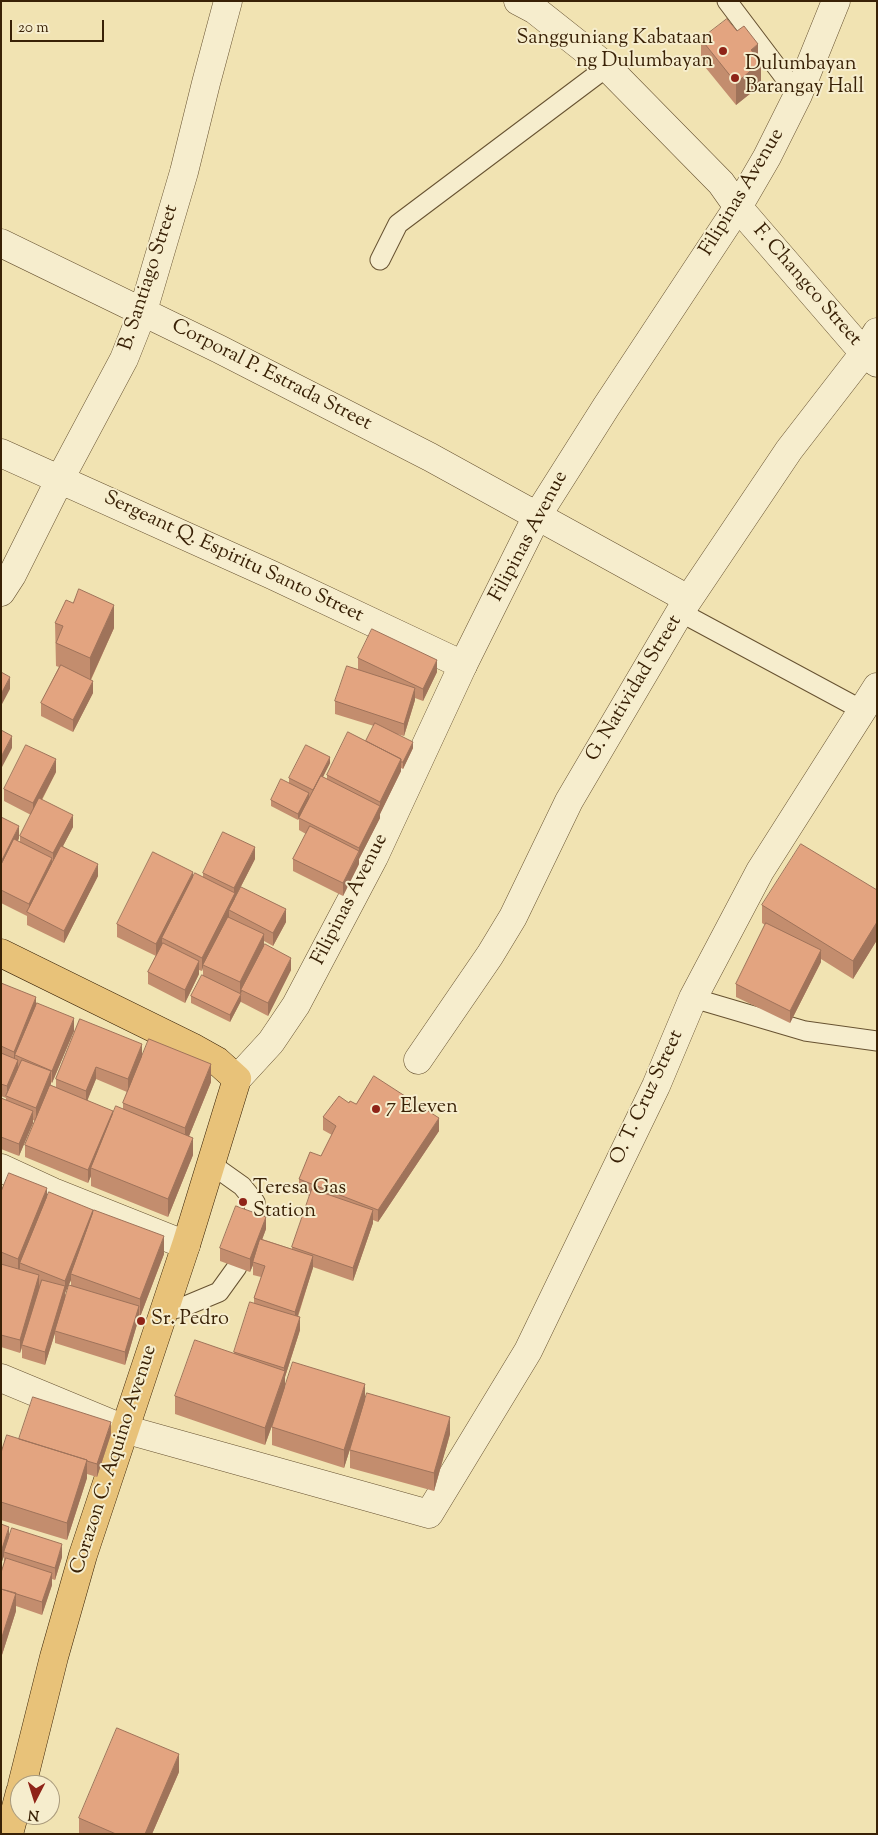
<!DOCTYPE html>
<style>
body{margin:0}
#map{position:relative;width:878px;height:1835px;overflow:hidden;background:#f1e3b2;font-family:"Sorts Mill Goudy",serif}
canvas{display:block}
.frame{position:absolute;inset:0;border:2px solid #392106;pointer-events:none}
.north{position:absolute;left:10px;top:1775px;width:50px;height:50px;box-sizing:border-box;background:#f6edcd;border:1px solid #aa9b7d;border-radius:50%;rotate:185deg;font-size:14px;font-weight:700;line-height:20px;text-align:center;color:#392106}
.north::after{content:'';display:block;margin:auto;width:18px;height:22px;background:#8f2418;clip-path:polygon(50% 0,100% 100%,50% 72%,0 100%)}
.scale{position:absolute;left:10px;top:20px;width:94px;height:22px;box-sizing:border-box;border:2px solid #392106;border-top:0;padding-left:6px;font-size:15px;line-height:18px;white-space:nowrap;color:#392106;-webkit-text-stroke:4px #f6edcd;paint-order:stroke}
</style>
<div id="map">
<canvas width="878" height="1835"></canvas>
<div class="frame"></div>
<div class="north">N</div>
<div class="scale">20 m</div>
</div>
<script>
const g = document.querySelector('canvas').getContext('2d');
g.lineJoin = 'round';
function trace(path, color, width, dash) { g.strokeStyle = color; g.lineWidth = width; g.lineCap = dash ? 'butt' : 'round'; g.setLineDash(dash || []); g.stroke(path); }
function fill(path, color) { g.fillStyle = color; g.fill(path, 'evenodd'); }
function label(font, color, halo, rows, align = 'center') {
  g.font = font + ' "Sorts Mill Goudy",serif'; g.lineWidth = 4; g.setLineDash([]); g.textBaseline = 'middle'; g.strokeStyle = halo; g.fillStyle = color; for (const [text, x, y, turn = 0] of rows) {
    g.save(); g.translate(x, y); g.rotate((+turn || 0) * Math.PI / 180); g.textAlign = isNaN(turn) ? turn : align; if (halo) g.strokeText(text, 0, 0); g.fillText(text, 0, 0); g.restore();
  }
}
const service = new Path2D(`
 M727,1l71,94
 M380,260l18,-36 209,-157
 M680,612l182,98
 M693,998l112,33 72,10
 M211,1164l31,22 13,16 -2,22
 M164,1311l19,-4 36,-15 18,-25`);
const minor = new Path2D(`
 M738,207l126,146 13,10
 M1,243l218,106 211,108 258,142
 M1,453l271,122 191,90
 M1,592l11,-17 48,-96 64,-120 19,-48 41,-139 22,-89 22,-82
 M418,1060l72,-105 23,-38 56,-116 111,-189 109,-162 75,-97 13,-21
 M1,1168l52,24 133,53
 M1,1378l123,51 305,85 99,-163 128,-265 37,-88 67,-127 117,-184`);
const tertiary = new Path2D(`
 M518,1l17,9 72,57 114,116 17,24
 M237,1079l34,-37 25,-37 78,-148 89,-192 74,-149 69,-109 132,-200 29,-50 31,-62 38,-94`);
const primary = new Path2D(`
 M1,953l191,94 25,14 20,18 -51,166 -103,310 -29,102 -32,128
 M9,1834l11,-42`);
const wall = new Path2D(`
 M701,39l60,46 -25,20 -35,-43z
 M55,623l59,5 -23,52 2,13 -20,39 -32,-16v-13l18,-36 -3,-1z
 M358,658l79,14 -14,29 -8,-3v2l-11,36 -7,-2 16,14 -10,21 -2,-1v3l-21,43v4l-21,41v5l-16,32 -50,-25v-12l13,-25 -7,-4v-12l-1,2 -27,-14v-6l18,-17v-5l41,-15 -7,14 4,2v-4l39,-34 8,-15 -39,-12v-13l23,-32z
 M56,772l-14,28 31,27 -10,19 35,30 -34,67 -37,-18v-9l-26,-13v-86l18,21 -1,3 2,1v-6l11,-21 -27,-14v-12z
 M255,859l-20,39v2l51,22 -13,24 -9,-5v6l27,23 -23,46 -27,-14v-11l-1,3 1,7 -11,21 -39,-19v-7l12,-20v-9l-1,4 -3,-1v4l-14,29 -37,-19v-12l8,-16 -39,-19v-13l76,-47 10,1v-5z
 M877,890v50l-24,39 -32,-20v3l-31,61 -54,-26v-13l29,-59 -3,-2v-18z
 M1,983l35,21 38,27 -22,52 -1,-1 -1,3 6,2v-8l24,-60 62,37 69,26 -22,54 4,19 -25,62 -77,-31v-10l-3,7 -63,-26v-12l10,-24 -2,-1v3l-14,33 -18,-7v-51l5,2v-2l-5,-2zM96,1079l31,13 -4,11v6l-10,6 -26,-15z
 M349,1103l7,1 83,27 -61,91 -5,-2v3l-20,58 -40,-14 -15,50 2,13 -15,47v10l80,12 85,35 -16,57 -84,-23v-18l4,-14 -10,32 -72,-23v-18l7,-20 -14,38 -90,-31v-18l59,-43 20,-50v-5l7,-21 -8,-2v-10l-3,7 -30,-11v-13l46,-19 -4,10 30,10v-2l18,-51 -11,-5v-12l22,-23 11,-21 -9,-5v-13z
 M1,1179l1,11 45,7 117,57 -24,63h-1l-14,48 -70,-22v-10l-10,32 -23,-7v-10l-2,5 -19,-6zM71,1280v5l-6,12v-4z
 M111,1434l-14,43 -10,-3v4l-20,62 -66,-20v-67l18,-14z
 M1,1524l8,12 53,21 -7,23 -3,-1v6l-10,30 -26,-9v5l-15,47v-85l3,-9v-8l-3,8z
 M179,1772l-27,62h-73v-16z`);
const shadedWall = new Path2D(`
 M758,44v21l3,-3v23l-25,20v-22l15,-33z
 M114,605v23l-24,53v-23z
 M437,660v12l-14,29v-12z
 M10,677v12l-9,17v-12z
 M93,681v12l-20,39v-12z
 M415,688v12l-11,36v-12z
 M12,736v12l-11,21v-12z
 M413,742v6l-10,21v-7z
 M330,757v6l-17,33v-6z
 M56,759v13l-23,44v-13z
 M401,759v12l-21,43v4l-21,41v5l-16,32v-13l16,-30v-5l21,-42v-4z
 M309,793v6l-11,21v-6z
 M73,815v12l-20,38v-12z
 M19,826v12l-18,36v-12z
 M255,847v12l-20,39v8l-6,4v7l-25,48h-1v2l-1,4v-13l32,-63v-7z
 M52,858v12l-23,43v-9z
 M98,864v12l-34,67v-12z
 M193,872v12l-31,54v7l-6,11v-12z
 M286,909v13l-13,24v-13z
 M877,922v18l-24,39v-18z
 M264,934v13l-24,48v-13z
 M821,950v12l-31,61v-12z
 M291,958v12l-23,46v-13z
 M199,961v13l-14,29v-13z
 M241,994v7l-11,21v-7z
 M36,997v13l-21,45v6l-1,3v-12z
 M74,1018v13l-22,52v-12z
 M142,1044v13l-14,35v-13z
 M18,1060v12l-11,25v-11z
 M211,1064v18l-26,64v-18z
 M96,1067v12l-10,25v-13z
 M51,1071v13l-15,37v-13z
 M33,1111v12l-14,33v-12z
 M113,1111v12l-22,45v8l-3,7v-13z
 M439,1118v13l-61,91v-12z
 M193,1138v17l-25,62v-18z
 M47,1188v13l-27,62v5l-2,4v-13z
 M93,1210v13l-22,51v6l-6,13v6l-10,32v2l-10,32v-13l20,-66v-5z
 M373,1210v13l-20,58v-13z
 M266,1217v12l-12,33h-1v3l-3,7v-13z
 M164,1236v18l-24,63v-18z
 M313,1256v12l-18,56v-12z
 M39,1275v13l-17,57 -2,8v-13z
 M139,1306v12l-14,47v-13z
 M300,1317v13l-15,47v12l-20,56v-17l19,-53v-7z
 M365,1384v18l-21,66v-18z
 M450,1417v17l-16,57v-18z
 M111,1422v12l-14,43v-13z
 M87,1460v18l-20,62v-17z
 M9,1527v12l-5,13v4l-3,8v-12z
 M62,1544v13l-7,23v-12z
 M52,1573v12l-10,30v-13z
 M16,1593v18l-15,47v-18z
 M179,1754v18l-27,62h-7z`);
const building = new Path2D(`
 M727,19l10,12 7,-5 14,18 -7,6 10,12 -25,21 -35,-44z
 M79,589l35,16 -24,53 -34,-15 7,-17 -8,-3 11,-23 7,3z
 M372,629l65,31 -14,29 -65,-31z
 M61,665l32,16 -20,39 -32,-17z
 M347,666l68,22 -11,36 -69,-23z
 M1,672l9,5 -9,17z
 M375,723l38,19 -10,20h-2v-3l-35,-18z
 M1,730l11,6 -11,21z
 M348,732l53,27 -21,43 -53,-27z
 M26,745l30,14 -23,44 -29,-14z
 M306,745l24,12 -17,33 -24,-12z
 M321,776l59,30 -21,42 -60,-30z
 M281,779l28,14 -11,21 -27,-14z
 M39,798l34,17 -20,38 -33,-17z
 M1,817l18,9 -18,36z
 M310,826l49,25 -16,32 -50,-24z
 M223,832l32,15 -21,41 -31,-15z
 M14,839l38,19 -23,46 -28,-14v-25z
 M801,844l76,46v32l-24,39 -91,-56z
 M61,846l37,18 -34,67 -37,-19z
 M153,852l40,20 -37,72 -39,-20z
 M195,873l40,20 -33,65 -40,-20z
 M241,887l45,22 -13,24 -44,-23z
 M228,917l36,17 -24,48 -37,-17z
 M766,923l55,27 -31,61 -54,-27z
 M163,943l36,18 -14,29 -37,-18z
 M265,944l26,14 -23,45 -27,-13z
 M202,975l39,19 -11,21 -39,-19z
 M1,983l35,14 -22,55 -13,-6z
 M37,1003l37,15 -22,53 -37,-16z
 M80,1019l62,25 -14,35 -32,-12 -10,24 -30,-12z
 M149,1039l62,25 -26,64 -62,-25z
 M1,1053l17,7 -11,26 -6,-2z
 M22,1060l29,11 -15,37 -30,-12z
 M374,1076l65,42 -61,92 -79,-31 11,-27 11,4 15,-30 -13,-9 16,-21 10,7 1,-2 6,3z
 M50,1085l63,26 -25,59 -63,-25z
 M1,1098l32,13 -14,33 -18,-7z
 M116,1106l77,32 -25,61 -77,-31z
 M9,1173l38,15 -29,71 -17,-7v-60z
 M312,1189l61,21 -20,58 -61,-21z
 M49,1192l44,18 -28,71 -45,-18z
 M236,1206l30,11 -16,42 -30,-11z
 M94,1210l70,26 -24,63 -69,-25z
 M260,1239l53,17 -18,56 -41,-14 11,-32 -12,-4z
 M1,1264l38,11 -19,65 -19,-5z
 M42,1280l23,6 -20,66 -23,-7z
 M69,1285l70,21 -14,46 -70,-21z
 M250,1302l50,15 -16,51 -50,-16z
 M195,1340l90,31 -20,57 -90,-32z
 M293,1362l72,22 -21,66 -72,-23z
 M367,1393l83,24 -16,56 -84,-23z
 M33,1397l78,25 -14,42 -10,-3v-1l-68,-21z
 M7,1435l80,25 -20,63 -66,-21v-49z
 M1,1524l8,3 -8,25z
 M12,1528l50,16 -7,24 -51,-16z
 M6,1558l46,15 -10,29 -41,-13v-16z
 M1,1589l15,4 -15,47z
 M117,1728l62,26 -34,80h-29l-37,-16z`);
const markers = [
 [723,51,5,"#8f2418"],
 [735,78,5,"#8f2418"],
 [376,1109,5,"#8f2418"],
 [243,1202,5,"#8f2418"],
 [141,1321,5,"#8f2418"]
];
const poiNames = [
 ["Sangguniang Kabataan",713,40,"right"],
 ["ng Dulumbayan",713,63,"right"],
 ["Dulumbayan",745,66],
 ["Barangay Hall",745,89],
 ["7 Eleven",386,1109],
 ["Teresa Gas",253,1190],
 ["Station",253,1213],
 ["Sr. Pedro",151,1321]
];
const streetNames = [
 ["Filipinas Avenue",743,193,-59],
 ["B. Santiago Street",150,278,-72],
 ["F. Changco Street",806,286,49],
 ["Corporal P. Estrada Street",271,376,27],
 ["Filipinas Avenue",530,537,-62],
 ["Sergeant Q. Espiritu Santo Street",233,558,25],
 ["G. Natividad Street",635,689,-59],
 ["Filipinas Avenue",351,900,-63],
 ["O. T. Cruz Street",648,1098,-65],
 ["Corazon C. Aquino Avenue",115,1460,-72]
];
trace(service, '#675231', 21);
trace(minor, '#675231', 29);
trace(tertiary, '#675231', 29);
trace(primary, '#392106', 29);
trace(service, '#f6edcd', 19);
trace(minor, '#f6edcd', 28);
trace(tertiary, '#f6edcd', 28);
trace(primary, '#e8c279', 28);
fill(wall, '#c38d6e');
fill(shadedWall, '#9f735a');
fill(building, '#e3a480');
trace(building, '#9f735a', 1);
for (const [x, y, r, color] of markers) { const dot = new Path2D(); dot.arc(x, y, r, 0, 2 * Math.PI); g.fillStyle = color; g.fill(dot); trace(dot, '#f6edcd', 2); }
label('20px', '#392106', '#f6edcd', poiNames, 'left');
label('20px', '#392106', '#f6edcd', streetNames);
</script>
